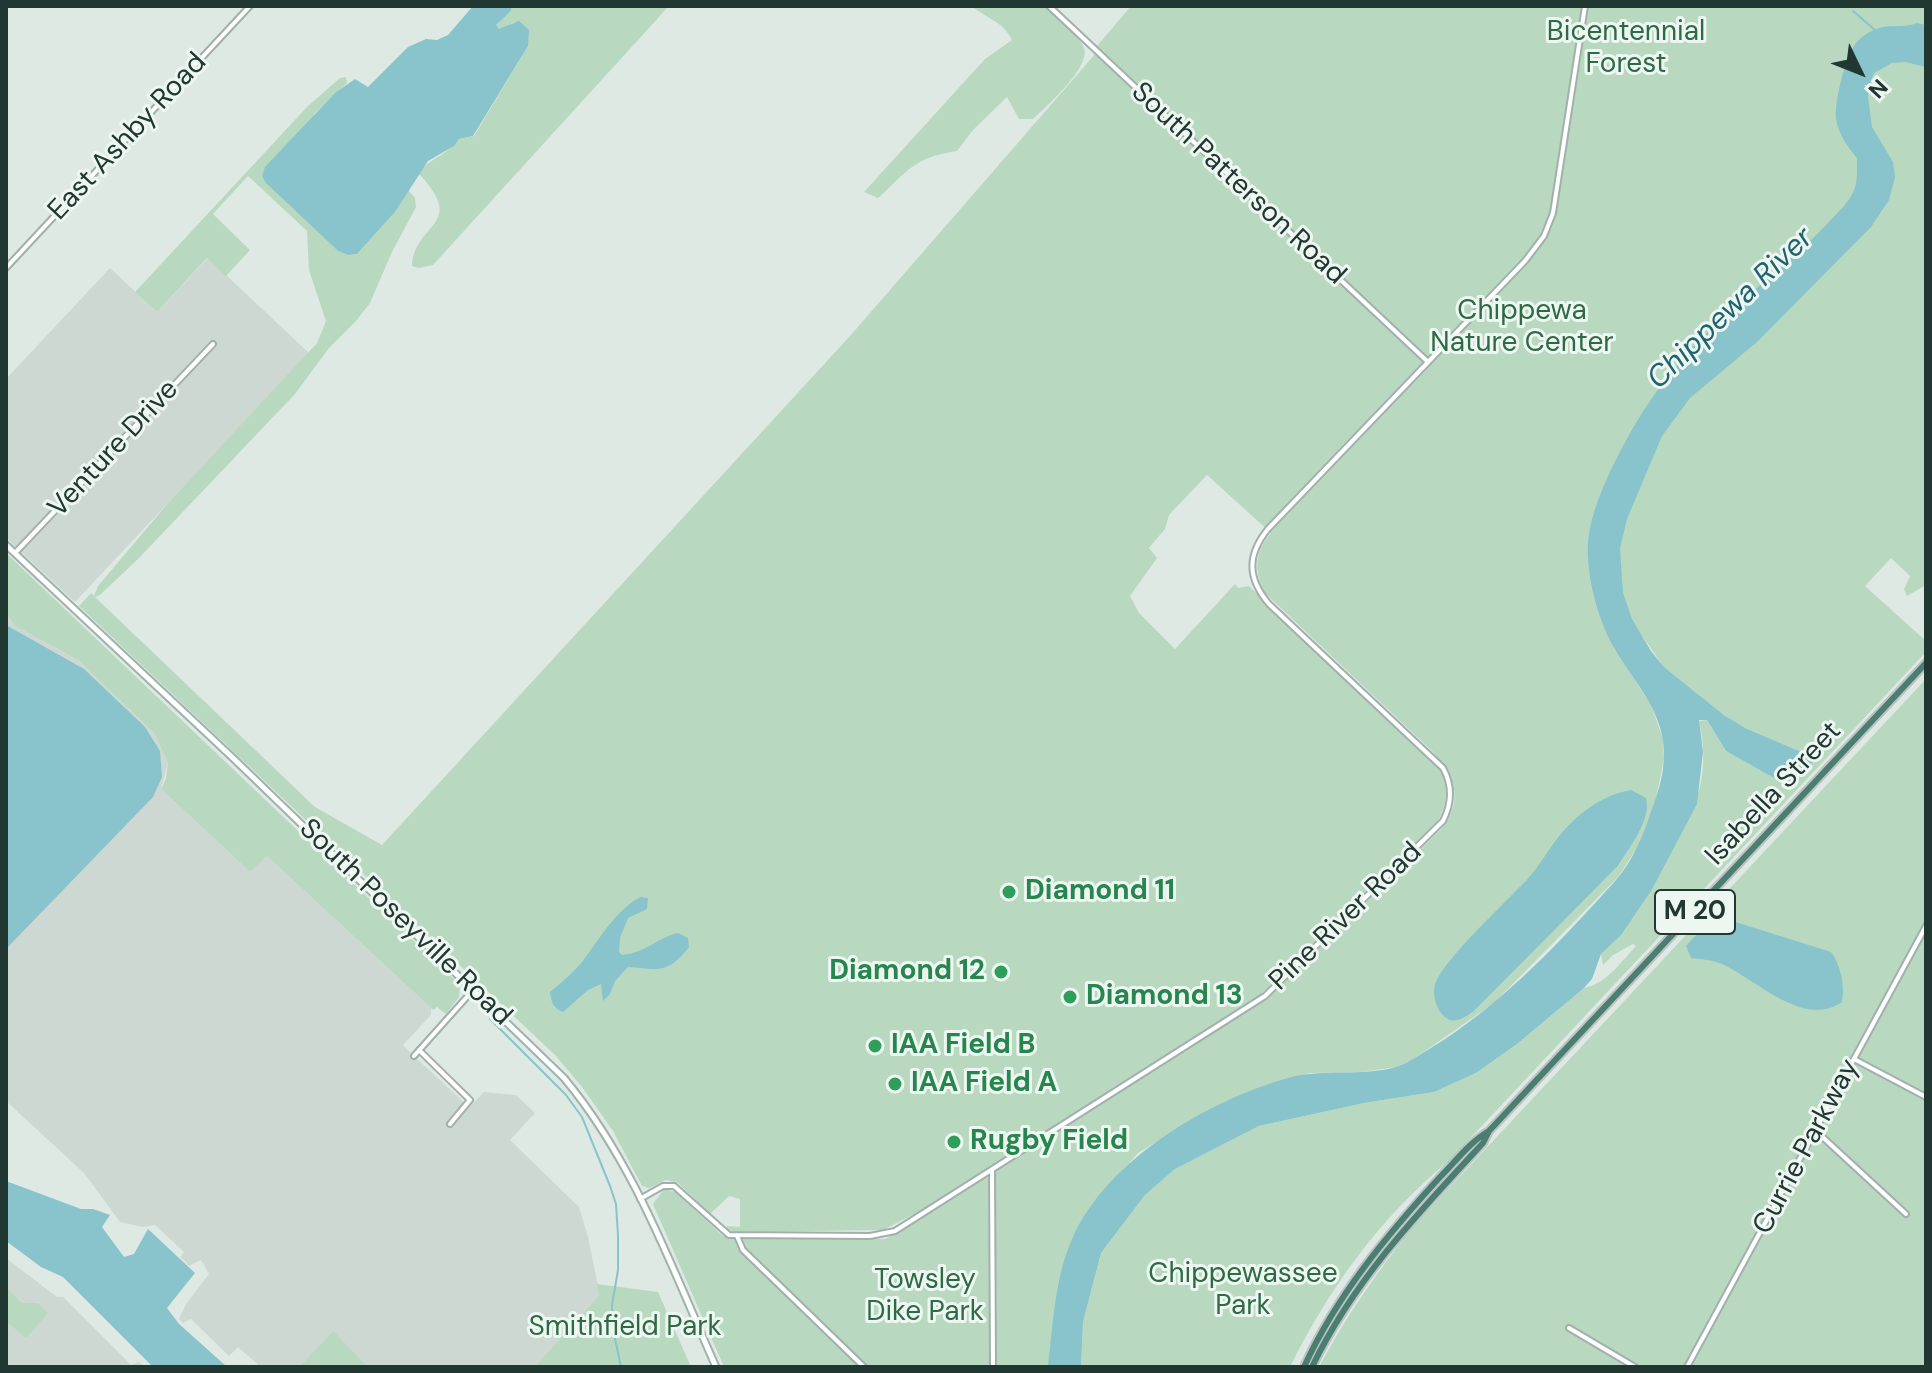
<!DOCTYPE html>
<style>
body{margin:0}
#map{position:relative;width:1932px;height:1373px;overflow:hidden;background:#dee9e4;font-family:"DM Sans",sans-serif}
canvas{display:block}
.frame{position:absolute;inset:0;border:8px solid #213731;pointer-events:none}
.north{position:absolute;left:1820px;top:32px;width:80px;height:80px;-webkit-text-stroke:6px #eef6f2;paint-order:stroke;rotate:133deg;font-size:22px;font-weight:700;line-height:32px;text-align:center;color:#213731}
.north::after{content:'';display:block;margin:auto;width:28px;height:36px;background:#213731;clip-path:polygon(50% 0,100% 100%,50% 72%,0 100%)}
</style>
<div id="map">
<canvas width="1932" height="1373"></canvas>
<div class="frame"></div>
<div class="north">N</div>
</div>
<script>
const g = document.querySelector('canvas').getContext('2d');
g.lineJoin = 'round';
function fill(path, color) { g.fillStyle = color; g.fill(path, 'evenodd'); }
function trace(path, color, width, dash) { g.strokeStyle = color; g.lineWidth = width; g.lineCap = dash ? 'butt' : 'round'; g.setLineDash(dash || []); g.stroke(path); }
function label(font, color, halo, rows, align = 'center') {
  g.font = font + ' "DM Sans",sans-serif'; g.lineWidth = 6; g.setLineDash([]); g.textBaseline = 'middle'; g.strokeStyle = halo; g.fillStyle = color; for (const [text, x, y, turn = 0] of rows) {
    g.save(); g.translate(x, y); g.rotate((+turn || 0) * Math.PI / 180); g.textAlign = isNaN(turn) ? turn : align; if (halo) g.strokeText(text, 0, 0); g.fillText(text, 0, 0); g.restore();
  }
}
const built = new Path2D(`
 M208,258l101,95 -234,249 -69,-64v-159l104,-111 47,44z
 M6,613l9,13 63,34 76,73 14,30 -7,26 89,83 16,-17 165,153v7l-28,30 11,11 55,51 15,-15 32,3 19,18 -25,27 69,67 9,30 12,59 -66,71h-166l-35,-35 -34,35h-38l-23,-20 -9,9 -38,-37 -8,4 -4,-4 7,-15 23,-30 -8,-14 -12,6 -9,-9 4,-5 -29,-27 -12,2 -23,-5 -36,-49 -78,-72z
 M6,1258l51,39h6l68,68 8,-3 4,3 -137,2z`);
const green = new Path2D(`
 M512,6h157l-236,259 -14,3 -7,-2c2,-44 57,-40 6,-93 12,-15 30,-18 41,-34l15,-3 54,-90 -14,-24 -10,7 -7,-1 -1,-3 15,-14z
 M972,6h72c13,12 34,26 40,42 7,19 -37,58 -51,71h-14l-12,-22 -34,33 -16,21c-44,7 -48,19 -79,47l-14,-6 121,-133 27,-19c-10,-20 -24,-20 -40,-34z
 M1131,6h795v579l-19,11 -3,-7 6,-13 -19,-18 -26,28 61,55v11l-476,508c-70,57 -120,127 -160,207h-209l2,-45 18,-69 44,-58 30,-26 84,-43 105,-23 70,-11 42,-19 41,-29 67,-56c22,-4 37,-26 52,-42l-3,-2 -20,11 -10,10 -2,-11c28,-28 45,-57 64,-92 29,-52 47,-79 34,-141l8,-1 19,31 62,35 -41,-57 -23,-14 -60,-48 -26,-37 -24,18 37,57 12,34 1,20 -8,39 -17,47 -21,32 -124,126 -79,55 -19,9 -34,5 -51,1 -50,14 -61,28 -62,38 -44,50 -20,33 -26,131h-324l-71,-163 11,-15 11,3 48,44 162,3 11,-6 89,-55 9,-1 3,-7 273,-174 171,-167c24,-29 13,-53 -9,-78l-167,-158c-12,-23 -10,-41 6,-60l-64,-58 -38,40 -4,14 -16,19 8,10 -27,38 9,17 36,36 60,-65 3,4 11,-2 191,184c9,17 7,34 -2,51l-162,160 -20,17 -336,213 -37,19 -149,2 -7,-3v-3l13,1v-28l-11,-3 -19,18 -32,-31 -12,-3 -17,8 -7,-2 -29,-55 -31,-44 -27,-32 -476,-449 12,-13 3,3 4,-10 71,-84 148,-159 9,-22 -17,-51 -2,-39 -59,-55 -35,38 37,36 -24,26 -19,-18 -50,54 -22,-20 172,-185 33,-29 6,-1 1,6 -32,30 -38,80 61,58 10,4 9,-1 38,-42 13,-22 7,8 1,9 -24,45 -22,51 -14,18 -27,27 -34,46 -156,164 -39,37 -5,2 220,210 67,38 468,-509 246,-283 118,114 7,-4 -124,-117zM1568,826l64,18 -14,22 -144,145 28,-104 31,-34z
 M6,553l454,432 -1,12 -13,17 -9,-7 -4,3 -2,-2 -164,-152 -17,16 -89,-83 5,-11 2,-15 -14,-30 -76,-73 -63,-34 -9,-13z
 M1926,679v688h-607c28,-53 61,-99 98,-145z
 M597,1284l61,8 33,75h-157l65,-71z
 M6,1287l16,16h16l10,10 -22,25 -20,-17z
 M333,1331l35,36h-69z`);
const water = new Path2D(`
 M473,6h39l-1,5 -15,14 3,4 20,-8 10,9 -1,16 -55,90 -14,3 -5,7 -26,15 -33,51 -38,42 -9,1 -10,-4 -72,-68 -4,-7 3,-9 70,-74 20,-14 13,8 40,-40 18,-8 11,1 11,-5z
 M1917,23l9,2v42l-21,-5 -13,1 -18,10 -4,10 -2,14 4,30 21,35 2,15 -6,23 -18,27 -114,115 -67,56 -28,38 -35,83 -7,29 3,45 9,26 19,32 13,16 60,48 23,14 54,23 13,9 -26,25 -62,-35 -19,-31h-8l4,32 -6,52 -46,87 -30,44 -20,19 -9,25 -8,9 -67,56 -41,29 -42,19 -70,11 -105,23 -84,43 -30,26 -44,58 -18,69 -2,45h-33c5,-43 7,-91 25,-130 35,-78 136,-137 215,-159 36,-10 73,-1 108,-11 15,-5 29,-16 43,-24 67,-43 124,-104 177,-163 17,-20 26,-42 34,-66 9,-23 17,-48 13,-73 -5,-37 -33,-64 -50,-95 -16,-29 -27,-72 -25,-104 3,-37 28,-84 46,-116 21,-35 47,-69 77,-97 38,-37 81,-68 117,-106 9,-10 21,-20 26,-33 4,-9 3,-22 3,-32 -10,-12 -18,-23 -21,-39 -2,-14 9,-62 18,-73 4,-7 13,-13 20,-16 14,-7 29,-1 43,-7z
 M6,625l78,44 61,58 15,24 2,26 -9,20 -147,152z
 M1631,790l15,8c6,21 -17,50 -28,68l-144,145c-5,3 -11,8 -16,9 -17,4 -27,-21 -23,-35 8,-26 75,-86 96,-110 13,-16 23,-35 37,-49 17,-18 39,-32 63,-36z
 M641,897l7,1 -1,11 -19,9 -8,20 -1,14 3,3c26,-3 34,-17 56,-22l10,5 1,9c-22,28 -30,22 -61,20l-13,14 -5,13 -7,7 -2,-17 -13,6 -25,22c-9,-3 -12,-10 -13,-20 11,-9 23,-19 32,-30 18,-23 33,-52 59,-65z
 M1726,919l105,33c10,13 14,35 11,50 -39,27 -86,-23 -120,-38 -10,-4 -21,-5 -31,-6l-5,-12c12,-14 22,-23 40,-27z
 M6,1181l75,28h12l17,6 -8,12 22,30 10,-3 14,-25 47,44 -28,35 12,16 47,42 17,1h-90l-90,-90 -22,-10 -35,-26z`);
const stream = new Path2D(`
 M1853,11l23,20
 M490,1019l76,76 16,22 28,69 6,18 2,31v35l-6,35v19l9,43`);
const minor = new Path2D(`
 M1049,6l379,356
 M6,268l244,-262
 M15,553l198,-209
 M419,1050l51,50 -20,24
 M414,1056l60,-67
 M1854,1059l72,38
 M1816,1131l90,83
 M992,1170l1,197
 M737,1236l6,14 121,117
 M1569,1328l66,39
 M1687,1367l239,-441`);
const tertiary = new Path2D(`
 M640,1199l23,-13h11l55,49 141,1 25,-5 370,-235 178,-175c9,-18 10,-35 0,-53l-174,-164c-22,-26 -22,-49 -1,-75l257,-268 19,-25 9,-23 32,-207`);
const secondary = new Path2D(`
 M6,545l228,214 330,319c70,84 108,190 152,289`);
const trunk = new Path2D(`
 M1304,1367c33,-72 83,-132 136,-190 16,-16 30,-35 49,-46
 M1312,1367c42,-87 106,-154 171,-224l6,-12 437,-468`);
const markers = [
 [1009,892,8,"#2e9e5b"],
 [1001,972,8,"#2e9e5b"],
 [1070,997,8,"#2e9e5b"],
 [875,1046,8,"#2e9e5b"],
 [895,1084,8,"#2e9e5b"],
 [954,1142,8,"#2e9e5b"]
];
const shields = [
 [1695,912,80]
];
const shieldNames = [
 ["M 20",1695,912]
];
const parkNames = [
 ["Bicentennial",1626,33],
 ["Forest",1626,65],
 ["Chippewa",1522,312],
 ["Nature Center",1522,344],
 ["Chippewassee",1243,1275],
 ["Park",1243,1307],
 ["Towsley",925,1281],
 ["Dike Park",925,1313],
 ["Smithfield Park",625,1328]
];
const streetNames = [
 ["East Ashby Road",128,137,-47],
 ["South Patterson Road",1238,184,43],
 ["Venture Drive",114,449,-47],
 ["Isabella Street",1774,794,-47],
 ["Pine River Road",1346,917,-44],
 ["South Poseyville Road",405,923,44],
 ["Currie Parkway",1807,1147,-62]
];
const leisureNames = [
 ["Diamond 11",1025,892],
 ["Diamond 12",985,972,"right"],
 ["Diamond 13",1086,997],
 ["IAA Field B",891,1046],
 ["IAA Field A",911,1084],
 ["Rugby Field",970,1142]
];
const waterNames = [
 ["Chippewa River",1731,309,-44]
];
fill(built, '#cdd8d3');
fill(green, '#b8d9c0');
fill(water, '#89c3cb');
trace(stream, '#89c3cb', 2);
trace(minor, '#a2b0ab', 8);
trace(tertiary, '#a2b0ab', 8);
trace(secondary, '#9eb4ab', 9);
trace(trunk, '#bcc3c1', 10);
trace(minor, '#fff', 4);
trace(tertiary, '#fff', 4);
trace(secondary, '#fff', 5);
trace(trunk, '#4a7e71', 6);
for (const [x, y, r, color] of markers) { const dot = new Path2D(); dot.arc(x, y, r, 0, 2 * Math.PI); g.fillStyle = color; g.fill(dot); trace(dot, '#eef6f2', 3); }
for (const [x, y, w] of shields) { const box = new Path2D(); box.roundRect(x - w / 2, y - 22, w, 44, 6); g.fillStyle = '#eef6f2'; g.fill(box); trace(box, '#213731', 2); }
label('bold 26px', '#213731', null, shieldNames);
label('28px', '#2e6b44', '#eef6f2', parkNames);
label('28px', '#213731', '#eef6f2', streetNames);
label('bold 28px', '#27864d', '#eef6f2', leisureNames, 'left');
label('italic 30px', '#1f636f', '#eef6f2', waterNames);
</script>
